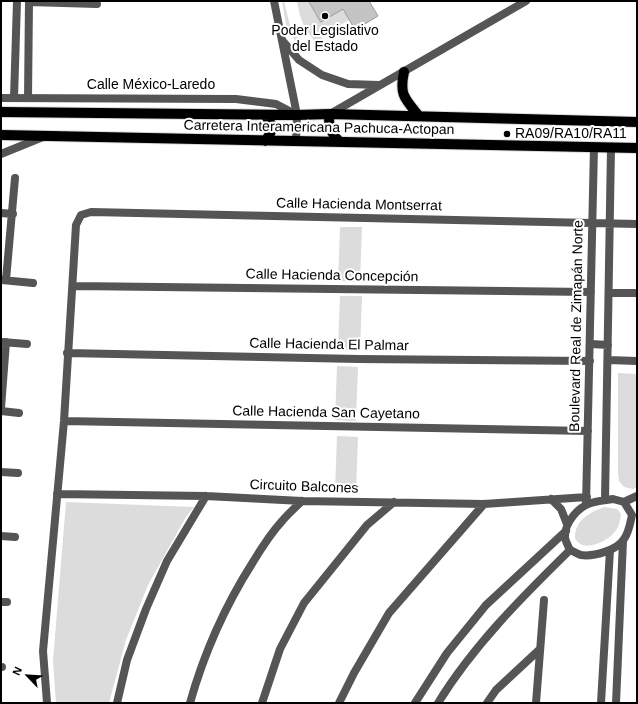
<!DOCTYPE html>
<meta charset="utf-8">
<style>
body{margin:0}
#map{position:relative;width:638px;height:704px;overflow:hidden;background:#fff;font-family:Helvetica,sans-serif}
canvas{display:block}
.frame{position:absolute;inset:0;border:2px solid #000;pointer-events:none}
.north{position:absolute;left:8px;top:656px;width:40px;height:40px;-webkit-text-stroke:3px #fff;paint-order:stroke;rotate:295deg;font-size:11px;font-weight:700;line-height:16px;text-align:center;color:#000}
.north::after{content:'';display:block;margin:auto;width:14px;height:18px;background:#000;clip-path:polygon(50% 0,100% 100%,50% 72%,0 100%)}
</style>
<div id="map">
<canvas width="638" height="704"></canvas>
<div class="frame"></div>
<div class="north">N</div>
</div>
<script>
const g = document.querySelector('canvas').getContext('2d');
g.lineJoin = 'round';
function fill(path, color) { g.fillStyle = color; g.fill(path, 'evenodd'); }
function trace(path, color, width, dash) { g.strokeStyle = color; g.lineWidth = width; g.lineCap = dash ? 'butt' : 'round'; g.setLineDash(dash || []); g.stroke(path); }
function label(font, color, halo, rows, align = 'center') {
  g.font = font + ' Helvetica,sans-serif'; g.lineWidth = 4; g.setLineDash([]); g.textBaseline = 'middle'; g.strokeStyle = halo; g.fillStyle = color; for (const [text, x, y, turn = 0] of rows) {
    g.save(); g.translate(x, y); g.rotate((+turn || 0) * Math.PI / 180); g.textAlign = isNaN(turn) ? turn : align; if (halo) g.strokeText(text, 0, 0); g.fillText(text, 0, 0); g.restore();
  }
}
const green = new Path2D(`
 M282,1h2l7,29 17,19 -5,2 -16,-21z
 M297,1h12l12,21 22,-13 6,11 -28,16 2,4 -6,4c-14,-18 -16,-21 -20,-43z
 M340,227h22l-2,55 -22,-1z
 M340,296h22l-2,55 -22,-1z
 M337,366l21,1 -2,54 -21,-1z
 M618,373l19,1v113l-4,2 -9,-2 -5,-6 -1,-8z
 M337,436l21,1 -2,54 -21,-1z
 M66,502l128,5 -8,10 -38,68 -22,55 -17,63h-53l-3,-42z
 M604,507l13,2 4,5c-1,7 -2,14 -8,20 -7,7 -24,16 -34,9 -2,-1 -3,-3 -4,-5 0,-18 14,-25 29,-31z`);
const building = new Path2D(`
 M309,1h60l9,15 -23,14 -12,-21 -22,13z`);
const minor = new Path2D(`
 M274,1l23,114 -1,26
 M29,2l68,2
 M282,40l17,20 23,15 26,9 31,1
 M14,98l3,-97
 M28,98l1,-97
 M330,114l196,-113
 M1,213l12,1
 M2,280l31,3
 M6,280l9,-102
 M73,286l518,6
 M609,293h28
 M2,342l25,2
 M591,344l17,1
 M67,353l291,6 232,2
 M608,360l29,1
 M1,408l5,-66
 M1,411l18,2
 M64,421l524,10
 M1,472l17,1
 M57,494l149,2 96,5 182,3 103,-7
 M551,499l10,10 6,15
 M613,499l11,3 8,13c-2,9 -3,17 -8,24 -6,11 -31,18 -43,16 -4,-1 -8,-4 -11,-5 -2,-4 -4,-8 -5,-12 -1,-15 13,-31 26,-35 7,-2 14,-3 22,-4z
 M605,500l6,-352
 M624,502l13,-6
 M586,505l8,-358
 M1,536l14,1
 M1,602h6
 M1,667h1
 M47,703l-4,-52 21,-230 12,-196 5,-10 10,-3 546,12
 M117,703l10,-43 19,-51 21,-48 39,-65
 M190,703c14,-50 35,-97 63,-141 9,-15 18,-29 30,-42 6,-7 13,-13 19,-19
 M262,703l18,-54 24,-46 63,-78 27,-23
 M339,703l15,-30 35,-60 95,-109
 M415,703l32,-50 39,-48 80,-74
 M438,703c35,-57 84,-106 132,-153
 M487,703l9,-13 43,-40
 M536,703l8,-103
 M601,703l9,-153
 M616,703l7,-162`);
const tertiary = new Path2D(`
 M1,98l235,1 40,5 21,11
 M1,154l42,-17`);
const primary = new Path2D(`
 M404,72c-5,23 1,27 15,44
 M1,112l296,3 33,-1 307,8
 M330,114c-3,11 2,21 10,28
 M1,135l636,13
 M265,141c9,-11 9,-15 0,-26`);
const markers = [
 [325,16,4,"#000"],
 [507,134,4,"#000"]
];
const poiNames = [
 ["Poder Legislativo",325,31],
 ["del Estado",325,47],
 ["RA09/RA10/RA11",515,134,"left"]
];
const streetNames = [
 ["Calle México-Laredo",151,85],
 ["Carretera Interamericana Pachuca-Actopan",319,128,1],
 ["Calle Hacienda Montserrat",359,205,1],
 ["Calle Hacienda Concepción",332,276,1],
 ["Boulevard Real de Zimapán Norte",577,326,-89],
 ["Calle Hacienda El Palmar",329,345,1],
 ["Calle Hacienda San Cayetano",326,413,1],
 ["Circuito Balcones",304,487,2]
];
fill(green, '#dcdcdc');
fill(building, '#c4c4c4');
trace(building, '#999', 1);
trace(primary, '#dbdbdb', 12);
trace(minor, '#555', 8);
trace(tertiary, '#555', 8);
trace(primary, '#000', 10);
for (const [x, y, r, color] of markers) { const dot = new Path2D(); dot.arc(x, y, r, 0, 2 * Math.PI); g.fillStyle = color; g.fill(dot); trace(dot, '#fff', 1.5); }
label('14px', '#000', '#fff', poiNames);
label('14px', '#000', '#fff', streetNames);
</script>
